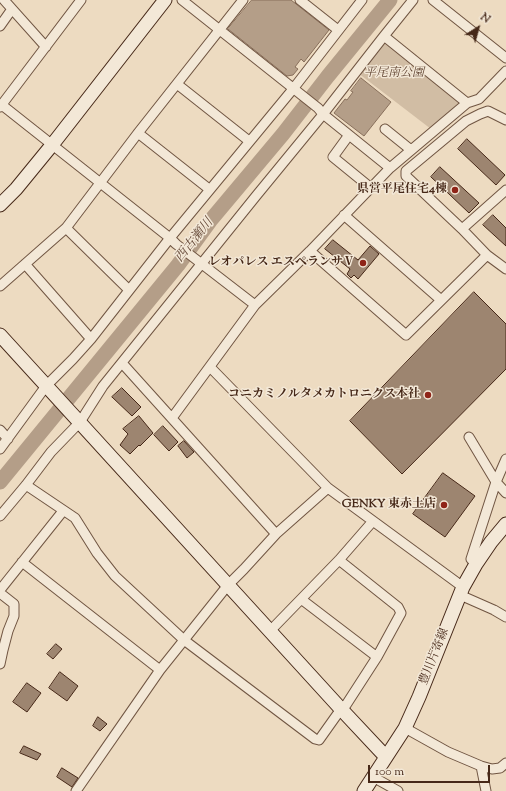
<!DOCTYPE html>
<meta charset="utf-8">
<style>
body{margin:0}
#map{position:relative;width:506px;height:791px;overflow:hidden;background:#eddbc1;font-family:"Sorts Mill Goudy",serif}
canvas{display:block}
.north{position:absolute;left:458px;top:8px;width:40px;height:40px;-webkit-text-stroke:3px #f3e8d7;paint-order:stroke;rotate:37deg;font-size:11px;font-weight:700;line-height:16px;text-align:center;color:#462818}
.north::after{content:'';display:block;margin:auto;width:14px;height:18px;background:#462818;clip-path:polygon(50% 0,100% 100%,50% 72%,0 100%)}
.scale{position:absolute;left:368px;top:765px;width:122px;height:18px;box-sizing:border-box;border:2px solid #462818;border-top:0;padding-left:5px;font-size:12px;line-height:14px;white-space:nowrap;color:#462818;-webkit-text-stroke:3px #f3e8d7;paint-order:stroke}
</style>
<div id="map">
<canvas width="506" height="791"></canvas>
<div class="north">N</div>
<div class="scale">100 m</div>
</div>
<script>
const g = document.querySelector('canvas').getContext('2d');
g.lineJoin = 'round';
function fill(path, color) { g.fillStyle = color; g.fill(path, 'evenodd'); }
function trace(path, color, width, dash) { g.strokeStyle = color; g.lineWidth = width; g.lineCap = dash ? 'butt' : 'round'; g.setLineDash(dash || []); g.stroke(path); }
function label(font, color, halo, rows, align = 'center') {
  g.font = font + ' "Sorts Mill Goudy","Noto Serif JP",serif'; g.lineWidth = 3; g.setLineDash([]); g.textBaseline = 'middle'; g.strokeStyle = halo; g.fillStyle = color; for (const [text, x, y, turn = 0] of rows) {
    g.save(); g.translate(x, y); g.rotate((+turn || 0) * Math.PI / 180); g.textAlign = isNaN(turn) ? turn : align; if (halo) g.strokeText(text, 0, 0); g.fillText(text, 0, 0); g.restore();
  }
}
const green = new Path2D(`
 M384,40l79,63 -32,26 -73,-56z`);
const water = new Path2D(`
 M252,0h39l38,30 -25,32 -3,-3 -6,8 3,2 -5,6 -6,1 -59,-47z
 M361,78l30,24 -27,34 -30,-23 11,-14 2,1 6,-8 -2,-1z`);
const river = new Path2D(`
 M0,482l178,-217 32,-44 73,-87 45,-58 62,-76`);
const building = new Path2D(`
 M467,139l38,36 -9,10 -38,-36z
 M440,167l39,36 -10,10 -38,-36z
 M493,215l13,13v18l-23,-21z
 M333,240l25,20 12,-14 9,8 -21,25 -4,-4 -3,3 -4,-4 3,-5 -25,-20z
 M474,292l32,32v45l-104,105 -52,-53z
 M122,388l19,19 -9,9 -20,-19z
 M139,416l14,17 -13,13 -1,-1 -9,9 -10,-9 8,-11 -5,-5z
 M163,426l15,16 -9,9 -15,-16z
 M184,441l10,11 -7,6 -9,-12z
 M443,473l32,23 -30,41 -32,-23z
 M56,644l6,5 -9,10 -6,-5z
 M60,672l18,14 -11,15 -18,-13z
 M27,683l14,10 -14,19 -14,-10z
 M98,717l9,7 -7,7 -7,-5z
 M24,746l17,8 -4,6 -17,-7z
 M62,768l16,10 -6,9 -15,-10z`);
const street = new Path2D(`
 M4,0l42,47
 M182,0l136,108 5,6 67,54
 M300,0l38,30
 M433,0l73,58
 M0,26l12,-17
 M384,36l83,67
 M177,84l72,57
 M2,105l168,133 6,6 79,61
 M0,107l81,-107
 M506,120l-18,-9 -8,3 -14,7 -60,50v5l56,53 25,26 19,14
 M385,129l26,21
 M138,133l71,56
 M349,135l-16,22 38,31
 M344,215l97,85
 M66,228l63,62
 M462,229l44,-39
 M310,251l96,84 81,-80
 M25,264l66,75
 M0,286l66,-58 72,-95 105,-133
 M122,363l154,171
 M210,367l118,121 135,99
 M172,418l83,-113 55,-54 80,-83 77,-65 12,-4 27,-28
 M0,430l8,9
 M469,437l27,45 10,11
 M0,449l46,-63 27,-27 18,-20 79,-101 123,-149 69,-89
 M26,485l49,33 22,35 18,23 69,64 131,99 4,1 22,-31 5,-4 31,-48 24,-44 -3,-6 -59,-47
 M0,516l26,-31 25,-33 29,-30 23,-36 153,-190 64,-78 64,-82 29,-36
 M22,562l138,108
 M476,564l-5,-5 25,-77 10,-23
 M0,590l63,-79
 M0,593l14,11v12l-6,15 -5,19 -3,14
 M460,595l34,15 12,7
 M301,599l76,58
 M270,631l69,-71 34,-39
 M405,728l43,24 33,14 11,3 8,-1 6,-5
 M481,766l5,25
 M373,777l25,14
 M76,791l84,-121 68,-85 16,-16 32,-35 52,-46`);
const secondary = new Path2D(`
 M0,205l16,-16 36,-44 113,-145
 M0,335l341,374 45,48
 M364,791l41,-63 14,-31 44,-110 13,-23 15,-22 15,-18`);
const markers = [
 [455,190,4,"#8f2418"],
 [363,263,4,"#8f2418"],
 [428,395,4,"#8f2418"],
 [444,505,4,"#8f2418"]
];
const parkNames = [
 ["平尾南公園",394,74]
];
const poiNames = [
 ["県営平尾住宅4棟",447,190],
 ["レオパレス エスペランサⅤ",355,263],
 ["コニカミノルタメカトロニクス本社",420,395],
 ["GENKY 東赤土店",436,505]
];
const streetNames = [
 ["豊川片寄線",435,657,-68]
];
const waterNames = [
 ["西古瀬川",195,241,-51]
];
fill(green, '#d1bda4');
fill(water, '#b49e88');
trace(water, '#886f5b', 1);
trace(river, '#b49e88', 15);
fill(building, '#9d8570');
trace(building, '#462818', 1);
trace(street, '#705542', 11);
trace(secondary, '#462818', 15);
trace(street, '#f3e8d7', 9);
trace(secondary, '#f3e8d7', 13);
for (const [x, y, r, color] of markers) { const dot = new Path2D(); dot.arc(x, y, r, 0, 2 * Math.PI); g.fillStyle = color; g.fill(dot); trace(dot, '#f3e8d7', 1.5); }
label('italic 12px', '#624634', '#f3e8d7', parkNames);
label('bold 12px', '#462818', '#f3e8d7', poiNames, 'right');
label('12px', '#462818', '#f3e8d7', streetNames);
label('italic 13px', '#674b3a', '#f3e8d7', waterNames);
</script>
